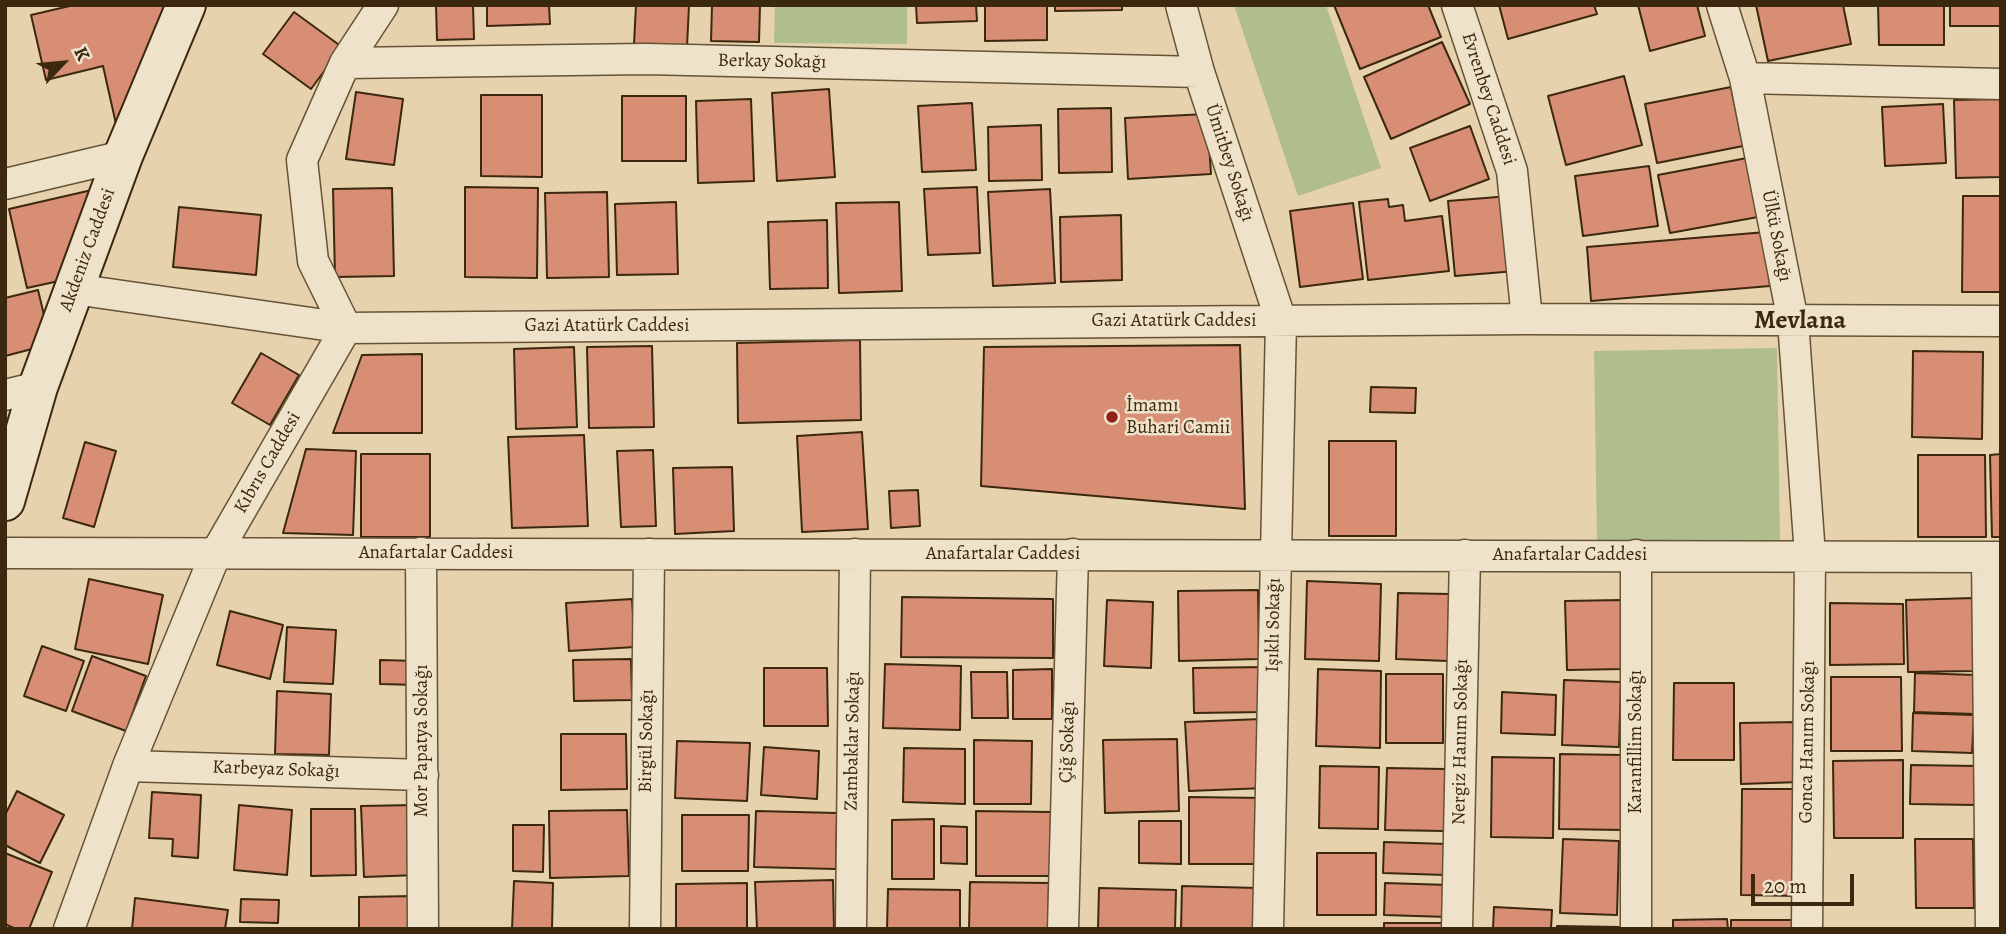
<!DOCTYPE html>
<meta charset="utf-8">
<style>
body{margin:0}
#map{position:relative;width:2006px;height:934px;overflow:hidden;background:#e6d3ad;font-family:Alegreya,serif}
canvas{display:block}
.frame{position:absolute;inset:0;border:7px solid #3b280e;pointer-events:none}
.north{position:absolute;left:28px;top:28px;width:70px;height:70px;-webkit-text-stroke:5px #efe2ca;paint-order:stroke;rotate:64deg;font-size:19px;font-weight:700;line-height:28px;text-align:center;color:#3b280e}
.north::after{content:'';display:block;margin:auto;width:24px;height:32px;background:#3b280e;clip-path:polygon(50% 0,100% 100%,50% 72%,0 100%)}
.scale{position:absolute;left:1751px;top:874px;width:103px;height:32px;box-sizing:border-box;border:4px solid #3b280e;border-top:0;padding-left:9px;font-size:21px;line-height:24px;white-space:nowrap;color:#3b280e;-webkit-text-stroke:5px #efe2ca;paint-order:stroke}
</style>
<div id="map">
<canvas width="2006" height="934"></canvas>
<div class="frame"></div>
<div class="north">K</div>
<div class="scale">20 m</div>
</div>
<script>
const g = document.querySelector('canvas').getContext('2d');
g.lineJoin = 'round';
function fill(path, color) { g.fillStyle = color; g.fill(path, 'evenodd'); }
function trace(path, color, width, dash) { g.strokeStyle = color; g.lineWidth = width; g.lineCap = dash ? 'butt' : 'round'; g.setLineDash(dash || []); g.stroke(path); }
function label(font, color, halo, rows, align = 'center') {
  g.font = font + ' Alegreya,serif'; g.lineWidth = 5; g.setLineDash([]); g.textBaseline = 'middle'; g.strokeStyle = halo; g.fillStyle = color; for (const [text, x, y, turn = 0] of rows) {
    g.save(); g.translate(x, y); g.rotate((+turn || 0) * Math.PI / 180); g.textAlign = isNaN(turn) ? turn : align; if (halo) g.strokeText(text, 0, 0); g.fillText(text, 0, 0); g.restore();
  }
}
const green = new Path2D(`
 M775,5h132v39l-133,-1z
 M1234,5h92l55,163 -83,28z
 M1777,348l3,192 -183,3 -3,-192z`);
const building = new Path2D(`
 M74,5h101l-59,119 -13,-58 -57,14 -15,-65z
 M436,5h37l1,34 -37,1z
 M487,5h62l1,19 -63,2z
 M636,5h53l-2,42 -53,-3z
 M712,5h48l-1,37 -48,-1z
 M916,5h60l1,16 -60,2z
 M985,5h62v35l-62,1z
 M1055,5h67v5l-67,1z
 M1334,5h94l13,32 -81,32z
 M1499,5h95l3,9 -89,25z
 M1638,5h59l8,31 -55,15z
 M1756,5h87l8,39 -83,17z
 M1878,5h66v40h-65z
 M1950,5h51v21h-51z
 M294,12l48,35 -31,42 -48,-35z
 M1442,42l28,62 -79,35 -27,-62z
 M1624,76l18,69 -76,20 -18,-69z
 M1731,87l12,59 -86,17 -12,-59z
 M829,89l6,88 -58,4 -5,-88z
 M356,92l47,7 -9,66 -48,-6z
 M481,95h61v82l-61,-1z
 M622,96h64v65h-64z
 M751,99l3,82 -56,2 -2,-82z
 M2001,99v78l-45,1 -2,-78z
 M972,103l4,67 -54,2 -4,-66z
 M1943,104l3,59 -61,3 -3,-59z
 M1111,108l1,64 -53,1 -1,-64z
 M1207,114l4,60 -83,5 -3,-61z
 M1041,125l1,55 -53,1 -1,-54z
 M1470,126l19,53 -59,22 -20,-53z
 M1747,158l11,59 -88,16 -12,-58z
 M1649,166l9,60 -75,10 -8,-60z
 M105,187l-37,92 -41,9 -18,-79z
 M465,187l73,1 -1,90 -72,-1z
 M977,187l3,66 -52,2 -4,-66z
 M392,188l2,88 -59,1 -2,-88z
 M1050,189l5,94 -62,3 -5,-94z
 M607,192l2,85 -62,1 -2,-85z
 M1510,196l6,75 -61,5 -7,-75z
 M1963,196h38v96h-39z
 M1388,199l1,8 14,-2 2,16 37,-5 7,55 -81,9 -9,-78z
 M676,202l2,72 -61,1 -2,-71z
 M899,202l3,89 -63,2 -3,-90z
 M1353,203l10,76 -63,8 -10,-76z
 M179,207l82,8 -5,60 -83,-8z
 M1121,215l1,65 -61,2 -1,-65z
 M827,220l1,68 -58,1 -2,-67z
 M1766,232l4,54 -179,15 -4,-54z
 M38,290l13,54 -46,12v-58z
 M860,340l1,80 -123,3 -1,-80z
 M1240,345l5,164 -264,-23 3,-139z
 M652,346l2,81 -65,1 -2,-81z
 M574,347l3,80 -61,2 -2,-80z
 M1913,351l70,1 -1,87 -70,-2z
 M261,353l38,22 -29,50 -38,-22z
 M422,354v79h-89l29,-78z
 M1371,387l45,1 -1,25 -45,-1z
 M862,432l6,97 -66,3 -5,-96z
 M584,435l4,91 -76,2 -4,-91z
 M1329,441h67v95h-67z
 M85,442l31,9 -22,76 -31,-9z
 M306,449l50,2 -3,84 -70,-2z
 M653,450l3,76 -35,1 -4,-76z
 M361,454h69v83h-69z
 M2001,454v83h-9l-2,-82z
 M1918,455h67l1,82h-68z
 M732,467l2,64 -59,3 -2,-66z
 M918,490l2,36 -29,2 -2,-37z
 M89,579l74,16 -15,69 -73,-15z
 M1307,581l74,3 -2,77 -74,-2z
 M1258,590l1,69 -80,2 -1,-70z
 M1398,593l51,1 -1,67 -52,-2z
 M902,597l151,2v59l-152,-1z
 M1973,598l1,73 -66,1 -2,-72z
 M632,599l3,48 -66,4 -3,-48z
 M1107,600l46,2 -2,66 -47,-2z
 M1622,600l2,69 -57,1 -2,-69z
 M1830,603l73,1 1,60 -74,1z
 M230,611l53,14 -13,54 -53,-14z
 M287,627l49,3 -3,54 -49,-2z
 M42,646l42,15 -18,50 -42,-15z
 M92,656l54,20 -20,55 -54,-20z
 M631,659l1,41 -58,1 -1,-41z
 M380,660l38,1 -1,24 -37,-1z
 M885,664l76,2 -1,64 -77,-2z
 M1263,667l1,45 -70,1 -1,-45z
 M764,668h63l1,58h-64z
 M1052,669v50h-39v-49z
 M1318,669l63,2 -1,77 -64,-2z
 M971,672h36l1,46h-36z
 M1915,673l61,2 -1,39 -61,-2z
 M1386,674h57v69h-57z
 M1831,677h70l1,74h-71z
 M1564,680l57,2 -2,65 -57,-2z
 M1674,683h60v77h-61z
 M277,691l54,3 -2,61 -54,-1z
 M1502,692l54,3 -1,40 -54,-2z
 M1913,713l61,2 -2,38 -60,-2z
 M1262,719l4,69 -77,3 -4,-69z
 M1798,722l2,60 -59,2 -1,-61z
 M561,734h65l1,55 -66,1z
 M1177,739l2,72 -74,2 -2,-73z
 M974,740l58,1 -1,63h-57z
 M677,741l73,2 -3,58 -72,-3z
 M764,747l55,4 -2,48 -56,-4z
 M904,748l61,1v55l-62,-2z
 M1560,754l64,1 -1,75 -64,-1z
 M1492,757l62,1 -1,80 -62,-1z
 M1903,760v78h-69l-1,-77z
 M1911,765l66,1 -1,39 -66,-1z
 M1320,766l59,1 -1,62 -59,-1z
 M1387,768l59,1 -2,62 -59,-1z
 M1742,789h59l-1,107 -59,-1z
 M17,791l47,24 -24,48 -35,-18v-30z
 M152,792l49,3 -3,63 -26,-2 1,-17 -24,-1z
 M1189,797l75,1v66h-75z
 M239,805l53,5 -5,65 -53,-5z
 M414,805l3,70 -53,2 -3,-71z
 M311,809h44l1,66 -45,1z
 M627,810l2,66 -79,2 -1,-67z
 M756,811l81,2 -1,56 -82,-2z
 M976,811l75,1 -1,64h-74z
 M682,815h67l-1,56h-66z
 M934,819v60h-42v-59z
 M1139,821h42v43l-42,-1z
 M513,825h31l-1,47 -30,-1z
 M941,826l26,1v37l-26,-1z
 M1563,839l56,2 -2,74 -57,-2z
 M1915,839h58l1,69h-58z
 M1384,842l63,2 -1,31 -63,-2z
 M5,853l47,19 -23,57h-13l-11,-5z
 M1317,853h59v62h-59z
 M833,880l1,49h-77l-2,-47z
 M514,881l39,2 -1,46h-40z
 M970,882l79,1 -1,46h-79z
 M747,883v46h-71v-45z
 M1385,883l64,2 -1,32 -64,-2z
 M1182,886l76,2 -1,41h-76z
 M1099,888l77,2 -1,39h-77z
 M888,889l72,1v39h-73z
 M414,896l1,33h-56v-32z
 M135,898l93,12 -3,19h-93z
 M241,899l38,1 -1,23 -38,-1z
 M1494,907l58,3 -1,19h-58z
 M1727,919l1,10h-55v-9z
 M1731,920h67v9h-67z
 M1384,923h59v6h-59z
 M1557,926l63,1v2h-63z`);
const street = new Path2D(`
 M1181,5l18,67 82,249 -13,608
 M1457,5l55,166 15,148
 M1722,5l23,73 48,243 17,234 -3,374
 M345,63l301,-4 553,13
 M1745,78l256,6
 M5,184l118,-28
 M74,289l272,39 1181,-9 474,2
 M5,395l33,-8
 M5,553l1996,4
 M421,553l2,376
 M1987,557l4,372
 M128,766l295,9
 M69,929l59,-163 88,-213 130,-225 -33,-67 -11,-101 43,-97 38,-58
 M645,929l4,-375
 M851,929l4,-375
 M1063,929l10,-375
 M1457,929l8,-374
 M1636,929v-374`);
const secondary = new Path2D(`
 M5,501l33,-114 85,-231 63,-151`);
const markers = [
 [1112,417,7,"#8f2418"]
];
const streetNames = [
 ["Berkay Sokağı",772,62,1],
 ["Evrenbey Caddesi",1488,99,72],
 ["Ümitbey Sokağı",1229,163,72],
 ["Ülkü Sokağı",1776,236,79],
 ["Akdeniz Caddesi",88,250,-70],
 ["Gazi Atatürk Caddesi",1174,321],
 ["Gazi Atatürk Caddesi",607,326],
 ["Kıbrıs Caddesi",268,463,-60],
 ["Anafartalar Caddesi",436,553],
 ["Anafartalar Caddesi",1003,554],
 ["Anafartalar Caddesi",1570,555],
 ["Işıklı Sokağı",1274,625,-89],
 ["Mor Papatya Sokağı",422,741,-90],
 ["Birgül Sokağı",647,741,-89],
 ["Zambaklar Sokağı",853,741,-89],
 ["Çiğ Sokağı",1068,742,-88],
 ["Nergiz Hanım Sokağı",1461,742,-89],
 ["Karanfillim Sokağı",1636,742,-90],
 ["Gonca Hanım Sokağı",1808,742,-89],
 ["Karbeyaz Sokağı",276,770,2]
];
const poiNames = [
 ["İmamı",1126,406],
 ["Buhari Camii",1126,428]
];
const districtNames = [
 ["Mevlana",1800,322]
];
fill(green, '#b0be8e');
fill(building, '#d78e74');
trace(building, '#3b280e', 2);
trace(street, '#665336', 33);
trace(secondary, '#3b280e', 42);
trace(street, '#efe2ca', 30);
trace(secondary, '#efe2ca', 38);
for (const [x, y, r, color] of markers) { const dot = new Path2D(); dot.arc(x, y, r, 0, 2 * Math.PI); g.fillStyle = color; g.fill(dot); trace(dot, '#efe2ca', 2.5); }
label('19px', '#3b280e', '#efe2ca', streetNames);
label('19px', '#3b280e', '#efe2ca', poiNames, 'left');
label('bold 26px', '#3b280e', '#efe2ca', districtNames);
</script>
